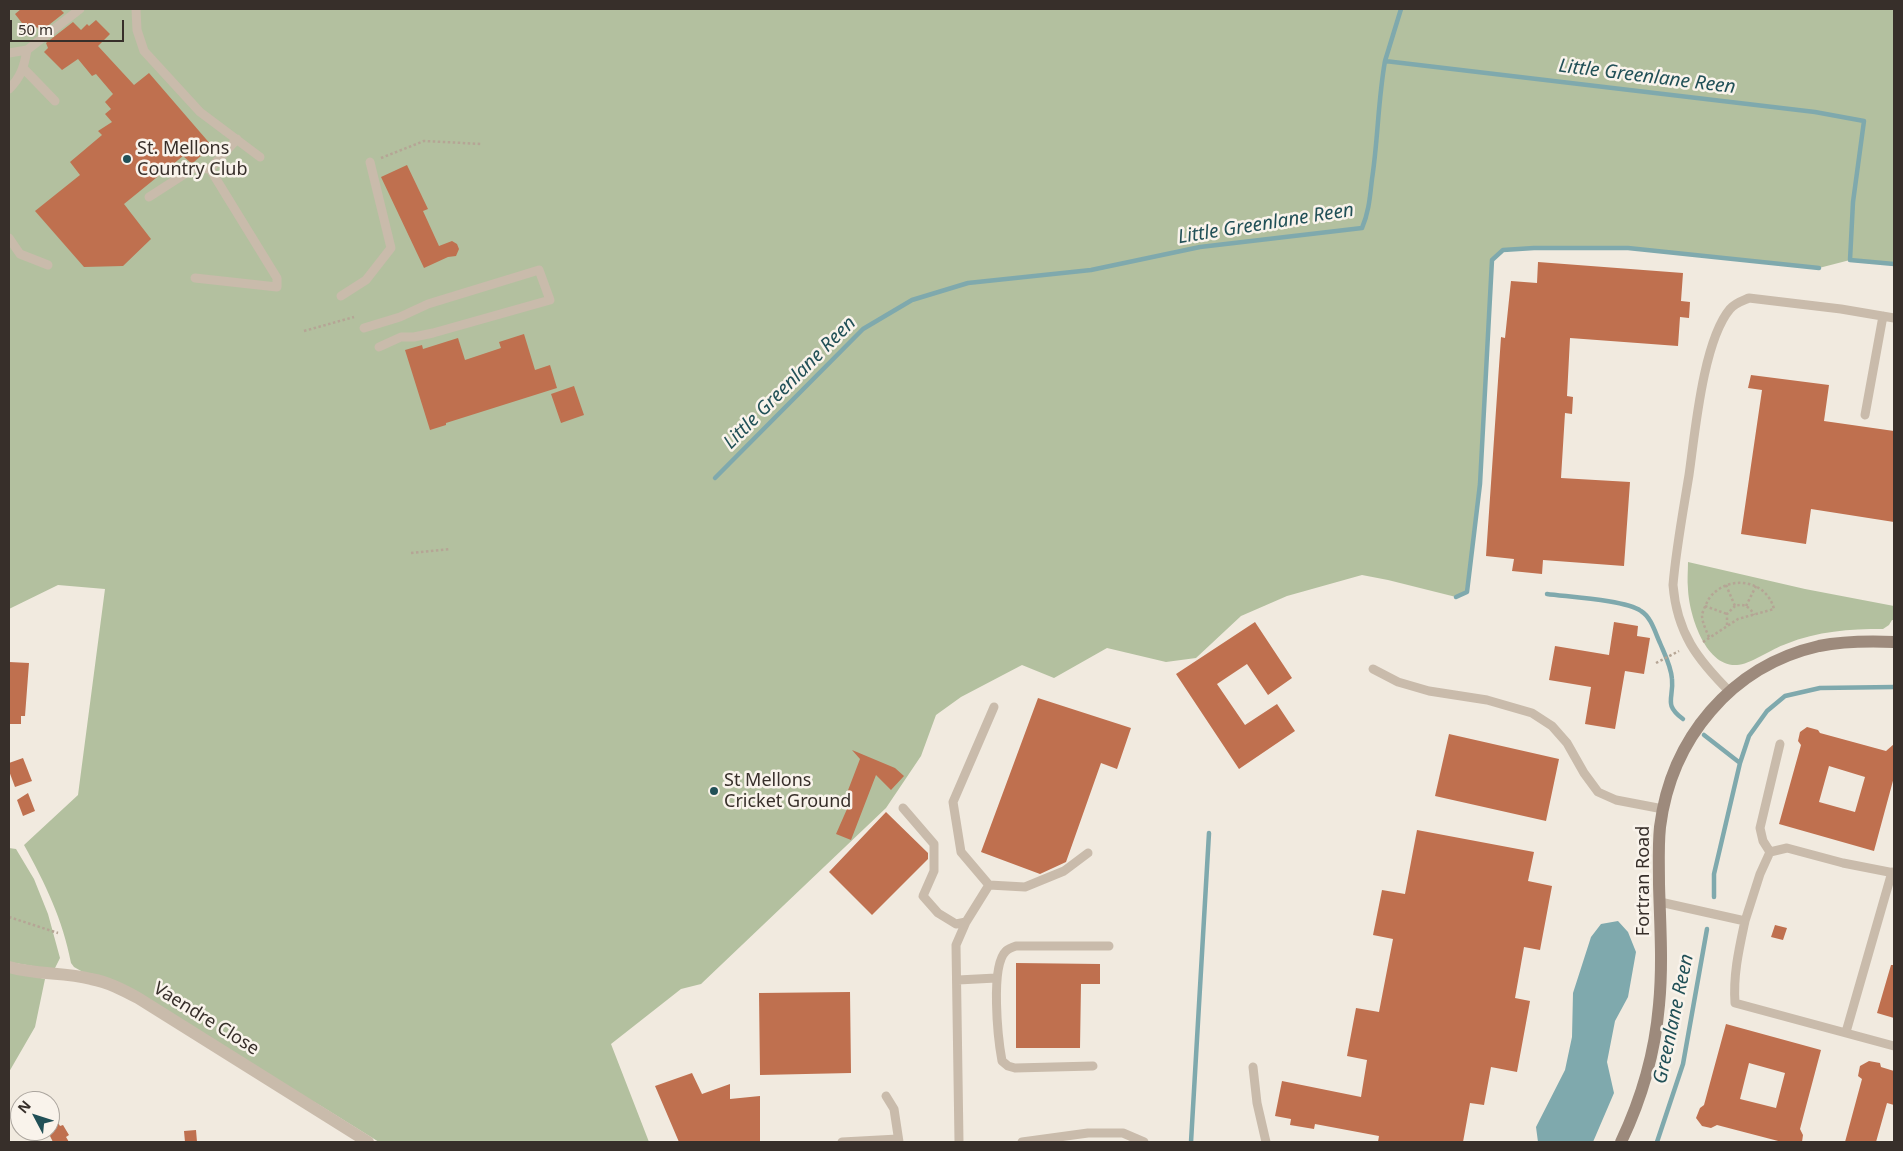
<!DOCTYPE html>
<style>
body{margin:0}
#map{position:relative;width:1903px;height:1151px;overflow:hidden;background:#f1eadf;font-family:"Noto Sans",sans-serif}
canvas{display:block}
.frame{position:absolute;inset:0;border:10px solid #372f2a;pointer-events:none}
.north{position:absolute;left:10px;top:1091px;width:50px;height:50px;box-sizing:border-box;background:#f9f3eb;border:1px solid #aba59e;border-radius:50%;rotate:310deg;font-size:14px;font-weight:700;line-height:20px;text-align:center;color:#372f2a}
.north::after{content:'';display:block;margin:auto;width:18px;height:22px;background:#215057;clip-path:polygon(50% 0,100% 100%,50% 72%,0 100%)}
.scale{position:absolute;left:10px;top:20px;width:114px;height:22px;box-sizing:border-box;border:2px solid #372f2a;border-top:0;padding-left:6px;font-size:15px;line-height:18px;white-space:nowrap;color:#372f2a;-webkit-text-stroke:4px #f9f3eb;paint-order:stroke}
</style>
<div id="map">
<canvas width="1903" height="1151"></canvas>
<div class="frame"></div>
<div class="north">N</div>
<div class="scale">50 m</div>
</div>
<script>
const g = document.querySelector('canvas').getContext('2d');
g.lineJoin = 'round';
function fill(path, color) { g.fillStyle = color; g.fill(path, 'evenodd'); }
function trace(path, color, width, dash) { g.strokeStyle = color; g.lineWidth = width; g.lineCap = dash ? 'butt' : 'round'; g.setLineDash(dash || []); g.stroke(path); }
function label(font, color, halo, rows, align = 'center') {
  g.font = font + ' "Noto Sans",sans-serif'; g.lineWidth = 5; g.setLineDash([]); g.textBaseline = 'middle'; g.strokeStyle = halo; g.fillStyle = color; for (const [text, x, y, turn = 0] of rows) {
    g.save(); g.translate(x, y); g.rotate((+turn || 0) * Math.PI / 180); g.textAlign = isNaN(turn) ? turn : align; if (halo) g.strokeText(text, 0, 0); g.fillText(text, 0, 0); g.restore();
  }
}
const green = new Path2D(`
 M9,9h1885v255l-44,-4 -31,8 -191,-20h-94l-31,3 -11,9 -12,224 -13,108 -11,5 -68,-17 -26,-5 -75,21 -46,20 -45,42 -30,4 -59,-14 -53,30 -32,-13 -61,32 -25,18 -15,41 -35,52 -185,176 -20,5 -70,55 38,98h-270l-58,-36 -247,-139 -3,-4c-8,-43 -26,-80 -47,-118l54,-50 27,-206 -47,-4 -49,24z
 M1688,562l117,27 89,17v14h-2l-3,5 -6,4c-34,0 -65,2 -97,15 -13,4 -37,21 -49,21 -32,2 -48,-51 -49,-76 -1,-9 0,-18 0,-27z
 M9,848l7,1 18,30 14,35 12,44 -5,10 -5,1 -41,-7z
 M9,971l36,8 -10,48 -26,45z`);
const water = new Path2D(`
 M1618,921l10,11 8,20 -8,45 -13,24 -8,41 7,31 -21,49h-55l-2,-15 29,-57 7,-33 1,-44 18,-56 10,-13z`);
const stream = new Path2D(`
 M1385,61l16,-52
 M715,478l148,-149 49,-29 56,-17 123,-13 109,-23 162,-19c7,-16 8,-32 10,-49 6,-39 6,-79 13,-118l430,51 49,9 -11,81 -3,58 44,4
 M1547,594c22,3 78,6 94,17 10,6 14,21 19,32 5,12 11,23 12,36 2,20 -9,25 11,40
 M1456,597l11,-5 13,-108 12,-224 11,-10 31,-2h94l191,20
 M1704,735l36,28 9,-27 18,-25 18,-15 35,-8 74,-1
 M1714,897v-23l26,-111
 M1191,1142l18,-309
 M1657,1142l26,-78 24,-135`);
const building = new Path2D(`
 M21,9h39l4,4 -24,19 -3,-5 -8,5 -14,-18z
 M96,20l14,14 -12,12 36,39 15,-12 63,73 -18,16 -3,1 -8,-7 -59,48 27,35 -28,27 -39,1 -49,-56 45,-36 -10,-13 32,-27 -4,-4 14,-9 -7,-8 6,-5 -6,-7 8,-8 -17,-20 -4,2 -14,-17 -16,11 -18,-18 4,-4 -2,-5 27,-21 8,8 6,-6 2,2z
 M407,165l21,44 -5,2 16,35 13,-5 5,3 2,5 -3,7 -8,1 -24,11 -43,-91z
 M1538,262l145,11 -2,28 9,1 -1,16 -9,-1 -2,29 -108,-8 -3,58 6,1 -1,17 -7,-1 -4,65 69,4 -6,84 -81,-6 -1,14 -30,-3 2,-12 -28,-3 15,-219 4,1 6,-57 26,2z
 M524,334l11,36 15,-5 7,23 -111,35v2l-16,5 -25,-80 17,-5 1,4 35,-11 7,22 36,-12 -2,-6z
 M1751,375l78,10 -5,36 70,10v91l-83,-13 -5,35 -65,-10 21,-144 -14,-2z
 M574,386l10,29 -23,8 -10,-29z
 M1255,622l37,56 -24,17 -21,-31 -30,20 28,41 32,-21 18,27 -56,38 -63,-95z
 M1614,622l24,4 -1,10 13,2 -6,36 -19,-3 -10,58 -30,-5 6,-37 -42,-7 6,-34 54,9z
 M9,662l20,1 -4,53h-4v8h-12z
 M1038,698l93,30 -14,41 -16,-6 -35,99 -26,12 -59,-22z
 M1807,727l11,3 2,3 66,18 8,-7v33l-20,74 -95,-27 22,-79 -3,-4 2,-9zM1829,766l36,11 -10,35 -36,-10z
 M1449,734l110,25 -13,62 -111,-25z
 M852,750l43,18 9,8 -13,14 -15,-15 -25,65 -15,-6 11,-25 -5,-3 18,-47z
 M23,758l9,23 -17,6 -6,-16v-8z
 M28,793l7,18 -12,5 -6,-16z
 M886,812l42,41v6l-56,56 -43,-43z
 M1417,830l117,22 -6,29 24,5 -12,64 -16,-3 -9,51 15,3 -13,71 -26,-5 -7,38 -14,-2 -7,39h-85l1,-6 -64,-12 -1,5 -24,-4 1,-6 -16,-3 7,-35 79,16 6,-37 -20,-4 9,-48 23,4 14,-73 -20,-4 9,-45 23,4z
 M1775,925l12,3 -4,12 -12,-3z
 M1016,963l84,1v20h-19l-1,64h-64z
 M1891,965h3v53l-17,-5z
 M850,992l1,81 -91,2 -1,-82z
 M1726,1024l95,26 -21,79 3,6 -1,7h-20l-65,-17 -6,3 -9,-2 -6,-8 4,-10 4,-3zM1749,1063l36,10 -9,35 -36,-9z
 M1869,1061l11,2 1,4 13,4v34l-7,-2 -11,39h-31l17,-63 -4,-3 2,-10z
 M692,1073l10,21 28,-10v15l30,-3v46h-81l-24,-56z
 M50,1109l10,17 3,-1 6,10 -3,2 3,5h-16l-3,-6z
 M196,1130l1,12h-12l-1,-11z`);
const path = new Path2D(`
 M381,158l43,-17 58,3
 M304,331l50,-14
 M411,553l39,-4
 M1726,585l9,21c9,-3 15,1 19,9
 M1705,606l22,8
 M1746,606l10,-20
 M1727,625v-11l8,-8
 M1703,642l35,-23 36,-10c-8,-31 -49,-35 -66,-9 -2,5 -5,10 -6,15 0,7 4,15 7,22
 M1656,663l23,-12
 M9,917l49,16`);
const lane = new Path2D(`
 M136,9l1,21 7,21 56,61 60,45
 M9,53l18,-3
 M24,69l31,32
 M9,89c12,-12 15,-22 18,-39l53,-41
 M149,197l45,-29 16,1
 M9,238l11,16 28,11
 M195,278l82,9v-9l-67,-109 27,-30
 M341,296l25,-16 25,-32 -21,-86
 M364,328l36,-11 28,-13 111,-34 11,30 -117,33 -19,4h-13l-22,10
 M1865,415l18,-99
 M1373,669l25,13 31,9 58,9 45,13 20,13 15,17 17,30 14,19 18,8 47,9
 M1730,692c-33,-33 -53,-59 -57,-107 3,-36 10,-73 16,-110 6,-42 14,-134 41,-166 5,-6 12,-8 19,-11l92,11 53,9
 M994,707l-41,95 8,50 28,33 36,2 39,-16 24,-18
 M903,808l31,36v27l-11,25 15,17 18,11 10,-2
 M1770,852l-7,-11 -3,-13 20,-84
 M1660,902l85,19 15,-47 10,-22 17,-4 56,15 51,10
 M1745,921c-6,28 -12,54 -10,82l159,43
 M958,980l38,-2
 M1846,1032l46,-160
 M1093,1066l-78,2 -7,-2 -6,-5c-4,-22 -12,-95 4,-110 2,-2 7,-4 10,-5h93
 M1253,1067l4,36 9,39
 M886,1096l8,13 5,33
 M842,1142l56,-3
 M959,1142l-3,-197 10,-23 23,-37
 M1022,1142l66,-9h35l21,9`);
const street = new Path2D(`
 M9,967c27,8 55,5 82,12 17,3 32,11 47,19l230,144`);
const secondary = new Path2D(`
 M1621,1142c20,-42 34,-90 38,-137 4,-41 1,-81 0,-121 0,-19 -1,-38 1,-57 11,-88 71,-161 159,-181 25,-5 50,-5 75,-4`);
const markers = [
 [127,159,5,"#215057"],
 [714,791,5,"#215057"]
];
const poiNames = [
 ["St. Mellons",137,149],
 ["Country Club",137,170],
 ["St Mellons",724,781],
 ["Cricket Ground",724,802]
];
const streetNames = [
 ["Fortran Road",1644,881,-90],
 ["Vaendre Close",206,1019,32]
];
const waterNames = [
 ["Little Greenlane Reen",1647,77,7],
 ["Little Greenlane Reen",1266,224,-9],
 ["Little Greenlane Reen",790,383,-45],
 ["Greenlane Reen",1674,1019,-78]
];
fill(green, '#b3c09f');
fill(water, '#7fa9ad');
trace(stream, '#7fa9ad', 4.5);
fill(building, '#bf704f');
trace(path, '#b5a595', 2.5, [2.5, 2.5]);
trace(lane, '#c9bbab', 9);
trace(street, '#c9bbab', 12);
trace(secondary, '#9d8a7c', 12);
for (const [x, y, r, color] of markers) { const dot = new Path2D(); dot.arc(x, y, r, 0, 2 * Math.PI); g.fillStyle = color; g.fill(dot); trace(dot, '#f9f3eb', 2); }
label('18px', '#372f2a', '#f9f3eb', poiNames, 'left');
label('18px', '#372f2a', '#f9f3eb', streetNames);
label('italic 19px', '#215057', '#f9f3eb', waterNames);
</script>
